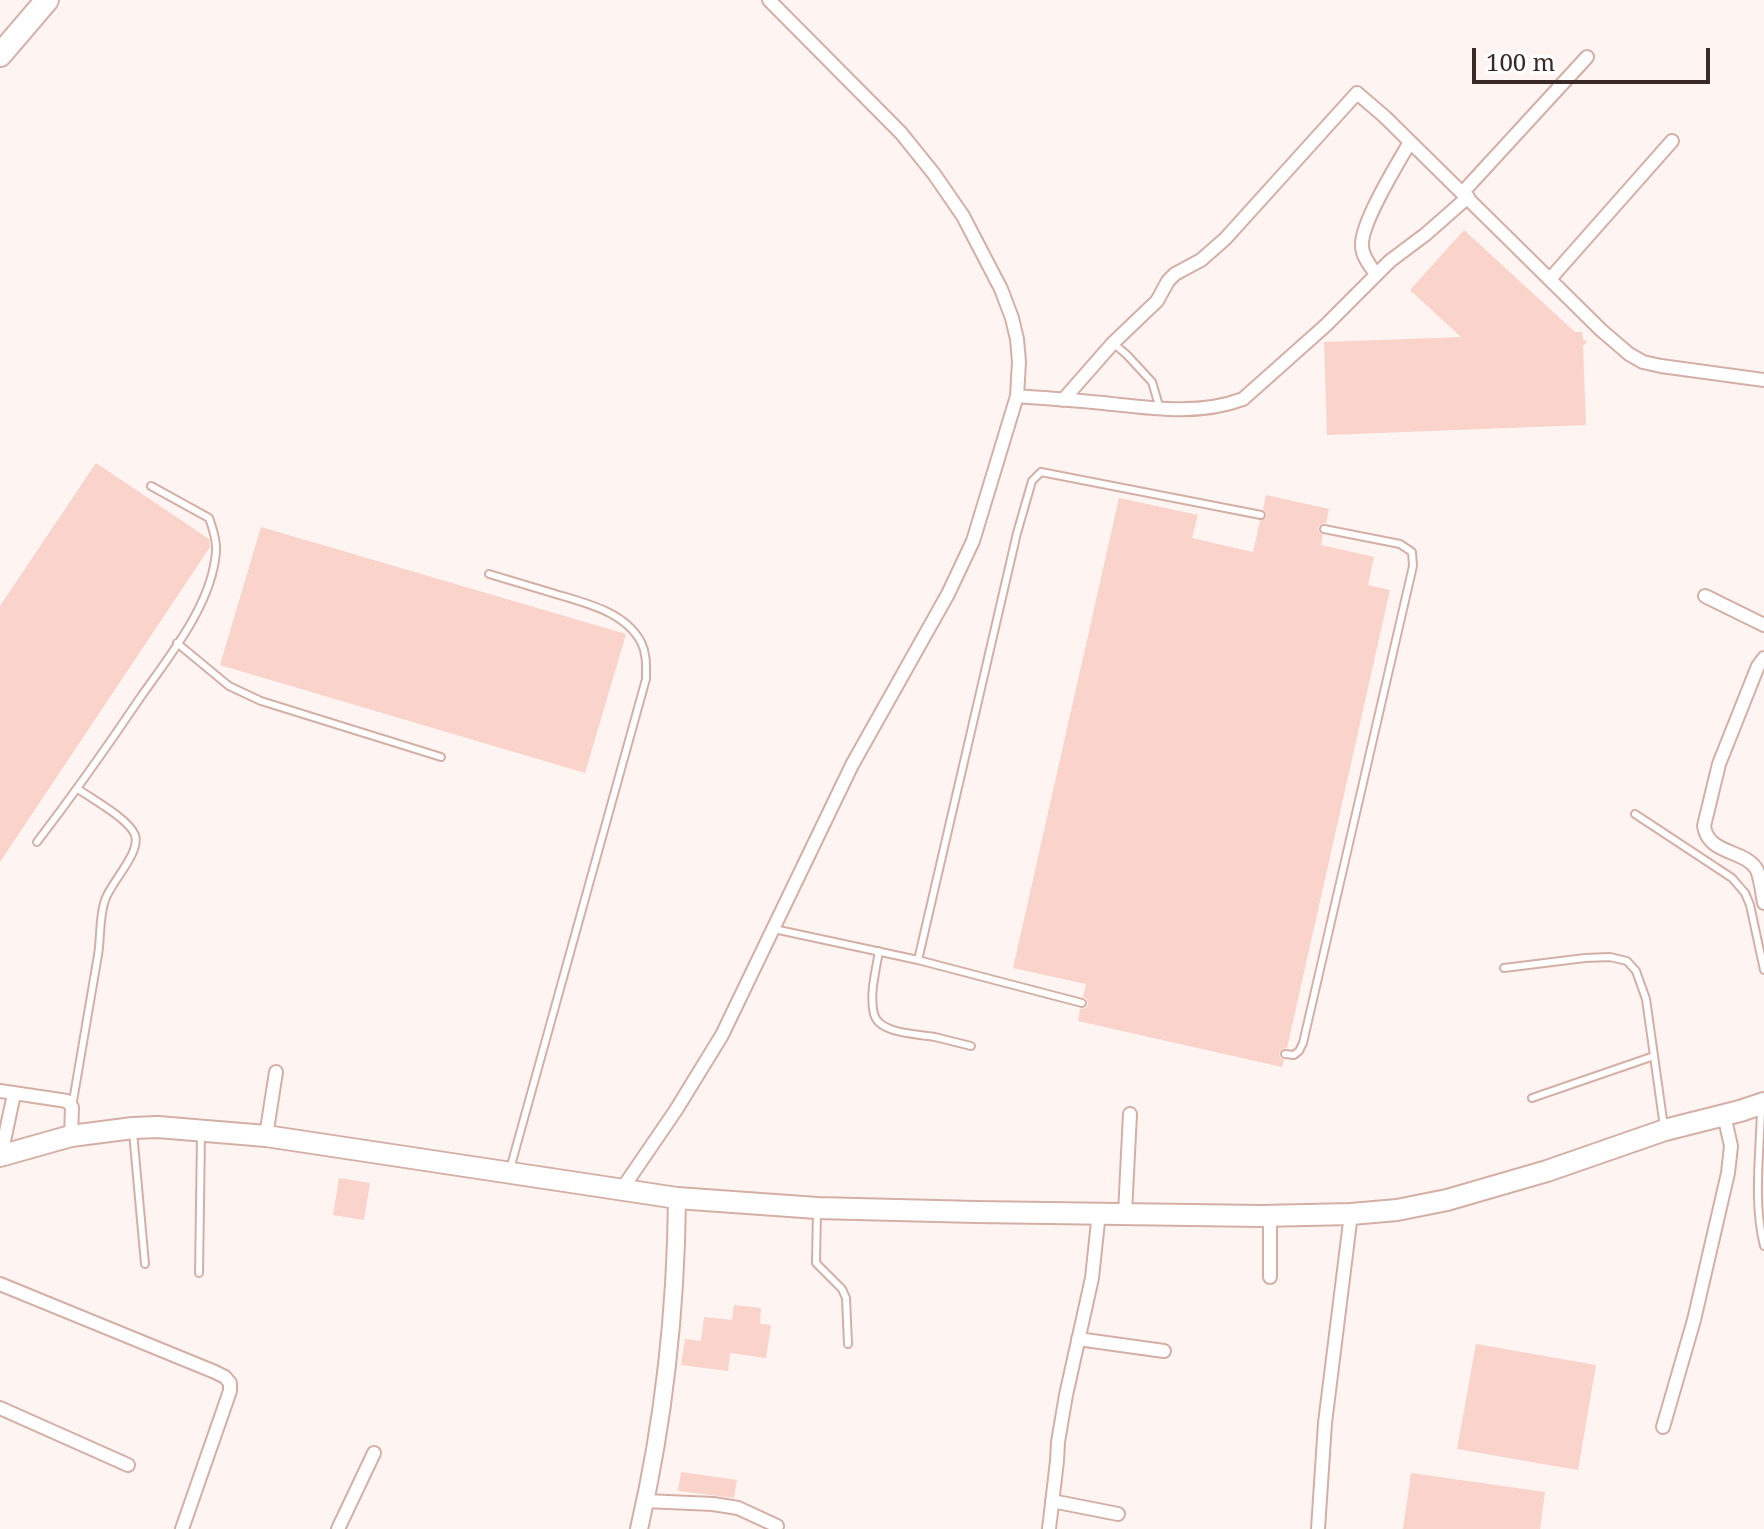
<!DOCTYPE html>
<style>
body{margin:0}
#map{position:relative;width:1764px;height:1529px;overflow:hidden;background:#fef5f3;font-family:"Noto Serif",serif}
canvas{display:block}
.scale{position:absolute;left:1472px;top:48px;width:238px;height:36px;box-sizing:border-box;border:4px solid #392a27;border-top:0;padding-left:10px;font-size:24px;line-height:28px;white-space:nowrap;color:#392a27;-webkit-text-stroke:6px #fff;paint-order:stroke}
</style>
<div id="map">
<canvas width="1764" height="1529"></canvas>
<div class="scale">100 m</div>
</div>
<script>
const g = document.querySelector('canvas').getContext('2d');
g.lineJoin = 'round';
function fill(path, color) { g.fillStyle = color; g.fill(path, 'evenodd'); }
function trace(path, color, width, dash) { g.strokeStyle = color; g.lineWidth = width; g.lineCap = dash ? 'butt' : 'round'; g.setLineDash(dash || []); g.stroke(path); }
const building = new Path2D(`
 M1464,230l111,102h7l1,7 4,3 -4,4 3,79 -259,10 -3,-93 137,-5 -51,-47z
 M96,463l113,76 1,8 -210,315v-256z
 M1266,495l63,14 -3,14 -5,1 -3,3 1,5 4,3 -2,10 53,12 -6,28 22,5 -103,458 -5,1 -3,4 1,4 4,3 -2,7 -204,-46 2,-12 6,-1 2,-4 -1,-5 -4,-2 3,-13 -73,-16 106,-470 79,17 -6,23 61,14 7,-31 7,-4 -1,-5 -3,-3z
 M261,527l365,107 -41,139 -365,-108z
 M339,1178l31,5 -6,37 -31,-5z
 M734,1305l27,3 -1,16 11,1 -5,33 -36,-5 -2,18 -47,-6 4,-26 16,2 3,-24 28,3z
 M1476,1344l120,21 -18,105 -121,-21z
 M681,1472l56,8 -3,18 -56,-7z
 M1411,1473l134,19 -5,37h-137z`);
const service = new Path2D(`
 M1113,343l14,12 25,27 8,27
 M489,574c20,6 40,12 60,18 32,10 75,18 92,50 6,12 5,24 5,37l-136,490
 M177,643l52,43 32,15 180,56
 M1635,814l97,64 13,15 5,12 14,65
 M37,842c36,-47 70,-95 103,-144 28,-40 68,-89 75,-138 3,-15 -1,-28 -6,-42l-58,-32
 M774,929l144,31 164,43
 M879,951c-3,19 -10,44 -5,63 5,20 44,20 61,23 12,3 24,6 36,9
 M918,960l99,-427 15,-52 9,-9 220,43
 M1504,968l81,-10 25,-1 17,4 9,10 10,28 18,128
 M1285,1054l9,1 5,-4 4,-8 110,-477 -1,-14 -12,-8 -76,-15
 M1532,1098l122,-42
 M72,1107c9,-51 17,-102 26,-152 3,-18 1,-38 7,-55 6,-18 36,-47 30,-65 -6,-16 -43,-36 -57,-46
 M1761,1109c-1,45 -8,94 3,137
 M133,1132l12,132
 M817,1211l-1,52 26,26 4,9 2,46
 M199,1273l2,-138`);
const minor = new Path2D(`
 M1463,192l124,-135
 M1376,274c-6,-8 -14,-18 -14,-28 -2,-22 36,-83 48,-104
 M1550,279l122,-138
 M1017,396c28,2 57,4 86,7 47,5 95,13 140,-4l82,-73 65,-65 36,-27 42,-37
 M1063,400l50,-57 44,-42 11,-20 7,-7 26,-14 24,-21 132,-146 28,24 216,213 28,24 14,8 18,4 103,14
 M1705,596l59,29
 M1764,658l-6,8 -39,98 -15,62c4,29 41,23 53,44 4,10 5,22 7,33
 M0,1091l67,10 5,6 -1,29
 M266,1136l10,-64
 M1,1155l13,-61
 M622,1189l54,-79 46,-75 130,-270 96,-171 25,-53 44,-145 2,-34 -2,-23 -5,-21 -11,-29 -38,-73 -29,-42 -33,-41 -132,-133
 M1125,1213l5,-99
 M1270,1216v61
 M0,1284l215,88 10,5 5,6v8l-48,138
 M1078,1339l86,12
 M0,1408l128,57
 M1663,1427l31,-107 34,-147 3,-27 -7,-31
 M645,1501l68,3 25,4 39,18
 M1052,1501l66,13
 M338,1529l36,-76
 M1049,1529l8,-68 1,-19 8,-47 26,-117 7,-66
 M1318,1529l7,-106 26,-209`);
const tertiary = new Path2D(`
 M639,1529c25,-108 37,-220 38,-331`);
const primary = new Path2D(`
 M0,1156l71,-20 62,-8 25,-1 108,9 411,62 140,10 159,4 286,4 89,-2 46,-4 50,-10 100,-29 118,-41 75,-19 24,-8`);
const motorway = new Path2D(`
 M0,55l47,-55`);
fill(building, '#fad3ca');
trace(service, '#d4afa6', 10);
trace(minor, '#d4afa6', 16);
trace(tertiary, '#d4afa6', 20);
trace(primary, '#d4afa6', 24);
trace(motorway, '#d4afa6', 26);
trace(service, '#fff', 6);
trace(minor, '#fff', 12);
trace(tertiary, '#fff', 16);
trace(primary, '#fff', 20);
trace(motorway, '#fff', 22);
</script>
